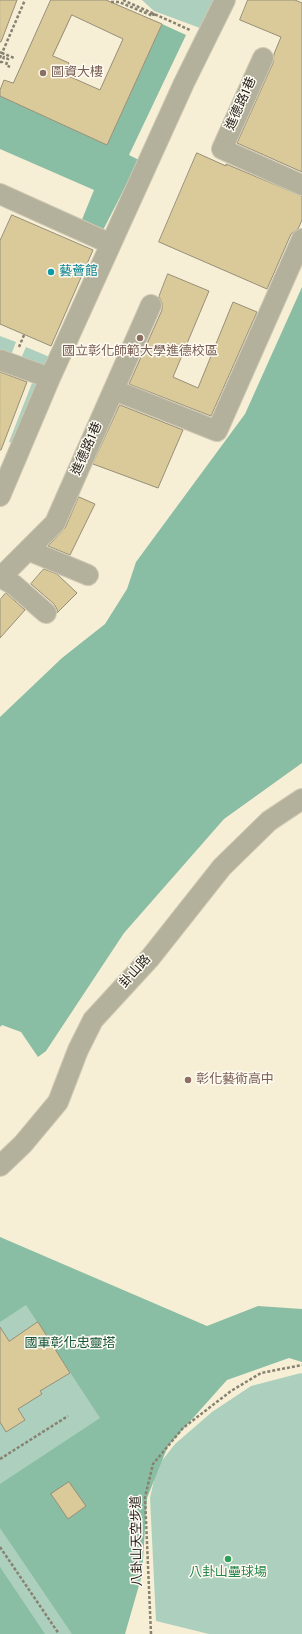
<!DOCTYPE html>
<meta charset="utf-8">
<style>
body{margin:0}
canvas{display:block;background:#f6eed5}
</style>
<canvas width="302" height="1634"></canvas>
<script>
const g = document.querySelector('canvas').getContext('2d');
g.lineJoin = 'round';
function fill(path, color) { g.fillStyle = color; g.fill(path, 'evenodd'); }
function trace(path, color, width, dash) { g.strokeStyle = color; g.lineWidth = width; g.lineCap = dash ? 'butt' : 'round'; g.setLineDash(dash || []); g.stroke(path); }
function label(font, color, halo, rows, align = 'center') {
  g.font = font + ' Overpass,"Noto Sans TC",sans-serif'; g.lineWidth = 3; g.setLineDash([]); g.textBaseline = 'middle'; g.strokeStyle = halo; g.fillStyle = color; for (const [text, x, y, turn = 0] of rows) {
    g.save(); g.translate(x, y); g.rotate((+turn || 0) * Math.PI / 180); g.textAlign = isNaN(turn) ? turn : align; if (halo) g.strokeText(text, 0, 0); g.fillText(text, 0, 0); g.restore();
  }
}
const green = new Path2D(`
 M142,0h74l-16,28 -46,-17z
 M0,336l16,6 -6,16 -10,-3z
 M26,347l26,11 -5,12 -28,-7z
 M32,383l7,3 -24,58 -6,-2z
 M0,1237l157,119 -32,278h-125z
 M301,1373l1,1v260h-93l-53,-13 -6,-123 7,-31 18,-23 37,-32 39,-26z`);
const forest = new Path2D(`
 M162,24l24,11 -57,120 10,5 -37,72 -21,-10 13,-32 -94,-41v-53l107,49z
 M302,287v476l-78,56 -100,114 -78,118 -8,6 -17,-25 -19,-7 -2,2v-310l62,-59 43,-34 22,-35 9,-27 109,-148z
 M0,1237l207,89 51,-20 44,3v53l-13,-4 -62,22 -59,66 -21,52 -5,77 -17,59h-53l-72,-106v-44l100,-66 -74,-113 -26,17z
 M0,1567l45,67h-45z`);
const building = new Path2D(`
 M0,0h17l-16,42h-1z
 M51,0h55l56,24 -55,121 -107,-49v-6l4,-10 9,3zM72,15l51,24 -23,51 -36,-16 5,-11 -16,-7z
 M248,0h47l7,3v169l-65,-29 36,-80 1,-9 7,-17 -41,-17z
 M197,153l29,13v-2l76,32v24l-4,9 -7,5 -24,55 -108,-47z
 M12,215l81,35 -42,96 -51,-22v-83z
 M168,274l41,17 -36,86 25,11 35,-86 24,10 -46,104 -82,-32 33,-74v-7l-3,-6z
 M0,372l27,10 -26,68h-1z
 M120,405l63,25 -25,58 -65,-24z
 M79,497l16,7 -25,51 -22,-9 17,-18z
 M44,569l13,5 20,19 -20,20v-4l-3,-5 -23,-20z
 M6,593l19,17 -25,28v-38z
 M38,1322l32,51 -30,18 2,3 -24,15 7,11 -19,12 -6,-10v-95l9,14z
 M69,1482l17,24 -18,13 -17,-25z`);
const path = new Path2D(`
 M123,0l67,30
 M111,2h8l34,14 1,-3
 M0,52l2,1 23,-53
 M0,58l2,-5 12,5
 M0,62h2l2,-5 4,2 -2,6 4,2
 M19,347l5,-12
 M0,1459l68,-43
 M0,1547l59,87
 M151,1634l-6,-137 8,-33 30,-36 48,-37 30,-18 41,-8`);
const minor = new Path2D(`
 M263,58l-41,91 80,36
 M0,194l111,50
 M0,360l50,18 -50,118
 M50,378l134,-295 41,-83
 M114,390l103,41 85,-192
 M28,550l60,25
 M0,577l14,8 32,28
 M0,578l55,-55 96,-218
 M0,1166l23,-22 35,-42 20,-52 15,-30 57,-62 72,-91 47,-46 33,-22`);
const markers = [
 [43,73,4,"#8d6e63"],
 [51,272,4,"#0f9aa8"],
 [140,338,4,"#8d6e63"],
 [188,1080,4,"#8d6e63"],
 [228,1559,4,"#2e9e5b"]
];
const educationNames = [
 ["圖資大樓",51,73],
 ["國立彰化師範大學進德校區",140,352,"center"],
 ["彰化藝術高中",196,1080]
];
const streetNames = [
 ["進德路1巷",242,104,-66],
 ["進德路1巷",88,449,-66],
 ["卦山路",136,972,-48],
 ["八卦山天空步道",138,1541,-91]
];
const cultureNames = [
 ["藝薈館",59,272]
];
const parkNames = [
 ["國軍彰化忠靈塔",70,1344]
];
const leisureNames = [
 ["八卦山壘球場",228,1573]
];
fill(green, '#add0be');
fill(forest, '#8abea4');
fill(building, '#daca9a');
trace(building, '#968f78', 1);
trace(minor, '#cfc8b2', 22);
trace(path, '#868171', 2.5, [3, 2]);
trace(minor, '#b3b19b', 20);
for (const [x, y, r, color] of markers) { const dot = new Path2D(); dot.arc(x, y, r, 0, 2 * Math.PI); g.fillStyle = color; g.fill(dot); trace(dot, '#fffbf2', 1.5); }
label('13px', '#785e54', '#fffbf2', educationNames, 'left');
label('13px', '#201d15', '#fffbf2', streetNames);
label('13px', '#0d838f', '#fffbf2', cultureNames, 'left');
label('13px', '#11533a', '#fffbf2', parkNames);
label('13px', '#27864d', '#fffbf2', leisureNames);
</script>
